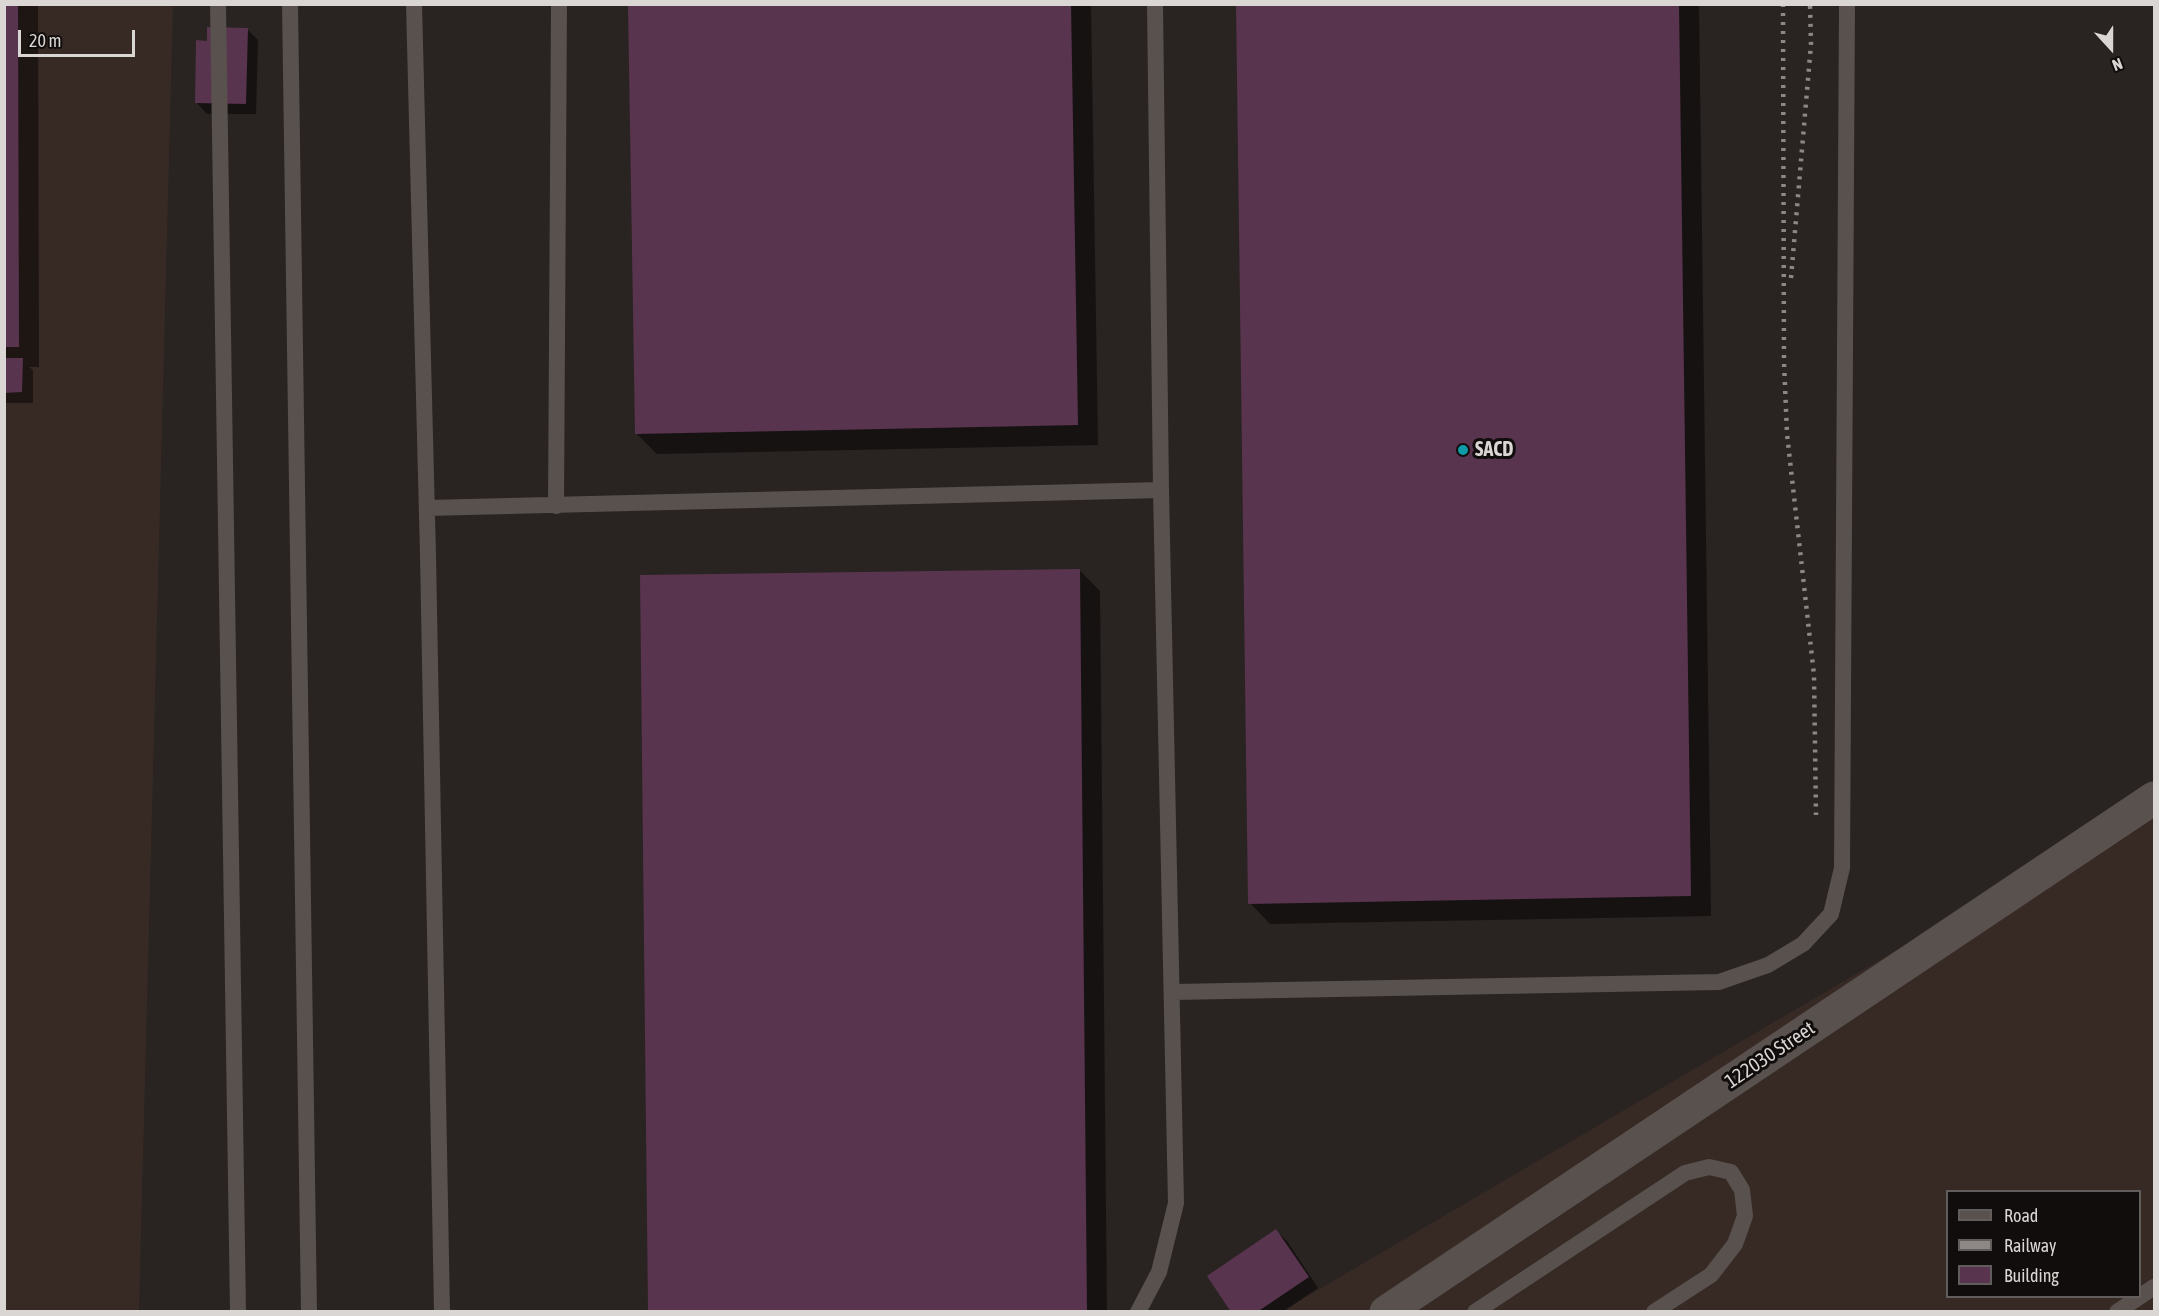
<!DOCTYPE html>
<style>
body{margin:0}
#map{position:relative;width:2159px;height:1316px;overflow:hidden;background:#292321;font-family:"Asap Condensed",sans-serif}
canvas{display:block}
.frame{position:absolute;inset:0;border:6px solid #dad6d4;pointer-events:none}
.legend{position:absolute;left:1946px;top:1190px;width:195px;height:108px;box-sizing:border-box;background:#100d0c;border:2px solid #615d5c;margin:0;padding:8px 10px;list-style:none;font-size:18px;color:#dad6d4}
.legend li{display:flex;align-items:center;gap:12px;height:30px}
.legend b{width:30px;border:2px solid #615d5c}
.north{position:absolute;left:2081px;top:18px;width:60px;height:60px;-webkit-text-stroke:4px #100d0c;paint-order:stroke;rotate:159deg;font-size:16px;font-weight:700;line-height:24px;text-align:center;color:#dad6d4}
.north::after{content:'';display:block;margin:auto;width:21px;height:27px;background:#dad6d4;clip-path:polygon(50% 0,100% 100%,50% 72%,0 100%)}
.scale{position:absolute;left:18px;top:30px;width:117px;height:27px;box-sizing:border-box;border:3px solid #dad6d4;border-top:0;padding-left:8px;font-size:18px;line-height:21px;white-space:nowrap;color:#dad6d4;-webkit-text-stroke:4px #100d0c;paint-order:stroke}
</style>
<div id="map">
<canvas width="2159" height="1316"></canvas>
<div class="frame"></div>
<ul class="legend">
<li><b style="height:8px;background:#58514e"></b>Road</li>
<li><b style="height:8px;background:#8d8886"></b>Railway</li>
<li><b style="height:16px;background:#59344e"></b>Building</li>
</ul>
<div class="north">N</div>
<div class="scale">20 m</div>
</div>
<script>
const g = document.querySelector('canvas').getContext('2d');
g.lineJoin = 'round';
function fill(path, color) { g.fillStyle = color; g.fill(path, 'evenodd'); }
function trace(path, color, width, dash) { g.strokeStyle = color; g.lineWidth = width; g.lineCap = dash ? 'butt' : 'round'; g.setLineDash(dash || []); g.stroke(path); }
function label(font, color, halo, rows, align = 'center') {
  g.font = font + ' "Asap Condensed",sans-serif'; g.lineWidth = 6; g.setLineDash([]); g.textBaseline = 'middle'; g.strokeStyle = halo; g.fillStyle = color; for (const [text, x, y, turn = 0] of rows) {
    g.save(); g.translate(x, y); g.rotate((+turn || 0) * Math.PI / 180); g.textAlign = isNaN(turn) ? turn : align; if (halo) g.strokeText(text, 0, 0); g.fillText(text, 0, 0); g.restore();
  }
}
const built = new Path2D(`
 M5,5h168l-34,1306 -134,1z
 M2154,799v512h-872zM1948,1192h192v104h-192z`);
const shadow = new Path2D(`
 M4,4h34l1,363h-10l4,3v33h-29z
 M630,4h461l7,441 -441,9 -21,-21z
 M1237,4h462l12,912 -441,8 -20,-21z
 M247,29l11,11 -2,74h-49l-10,-11 11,-61z
 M1079,570l21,21 7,721h-458z
 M1276,1231l11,10 31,47 -35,24h-50z`);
const building = new Path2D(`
 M4,4h14l1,343h-15z
 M628,4h443l7,421 -443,9z
 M1236,4h443l12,892 -443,8z
 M207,27l41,1 -2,76 -51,-1 1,-63 11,1z
 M4,358h19l-1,34 -18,1z
 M1080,569l7,743h-439l-8,-737z
 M1276,1229l33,48 -52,35h-26l-24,-36z`);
const service = new Path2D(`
 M218,4l20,1308
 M290,4l19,1308
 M414,4l14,551 14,757
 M556,506l3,-502
 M427,508l734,-18
 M1173,992l546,-10 49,-17 35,-21 28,-30 11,-46 5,-864
 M1138,1312l21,-40 17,-69 -15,-713 -6,-486
 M1475,1312l210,-139 24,-6 22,5 11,18 3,26 -10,28 -24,31 -57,37
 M2117,1312l37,-25`);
const minor = new Path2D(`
 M1386,1312l768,-514`);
const rail = new Path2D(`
 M1783,4l1,358 3,72 27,241 2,140
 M1791,278l20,-234 -1,-40`);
const markers = [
 [1463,450,6,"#0f9aa8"]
];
const poiNames = [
 ["SACD",1475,450]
];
const streetNames = [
 ["122030 Street",1770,1055,-34]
];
fill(built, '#372a25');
fill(shadow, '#0007');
fill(building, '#59344e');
trace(service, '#58514e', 16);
trace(minor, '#58514e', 33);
trace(rail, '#8d8886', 4.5, [3, 6]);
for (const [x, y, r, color] of markers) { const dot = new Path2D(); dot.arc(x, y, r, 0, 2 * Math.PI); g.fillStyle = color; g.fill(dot); trace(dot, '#100d0c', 2); }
label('bold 20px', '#dad6d4', '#100d0c', poiNames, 'left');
label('20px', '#dad6d4', '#100d0c', streetNames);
</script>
